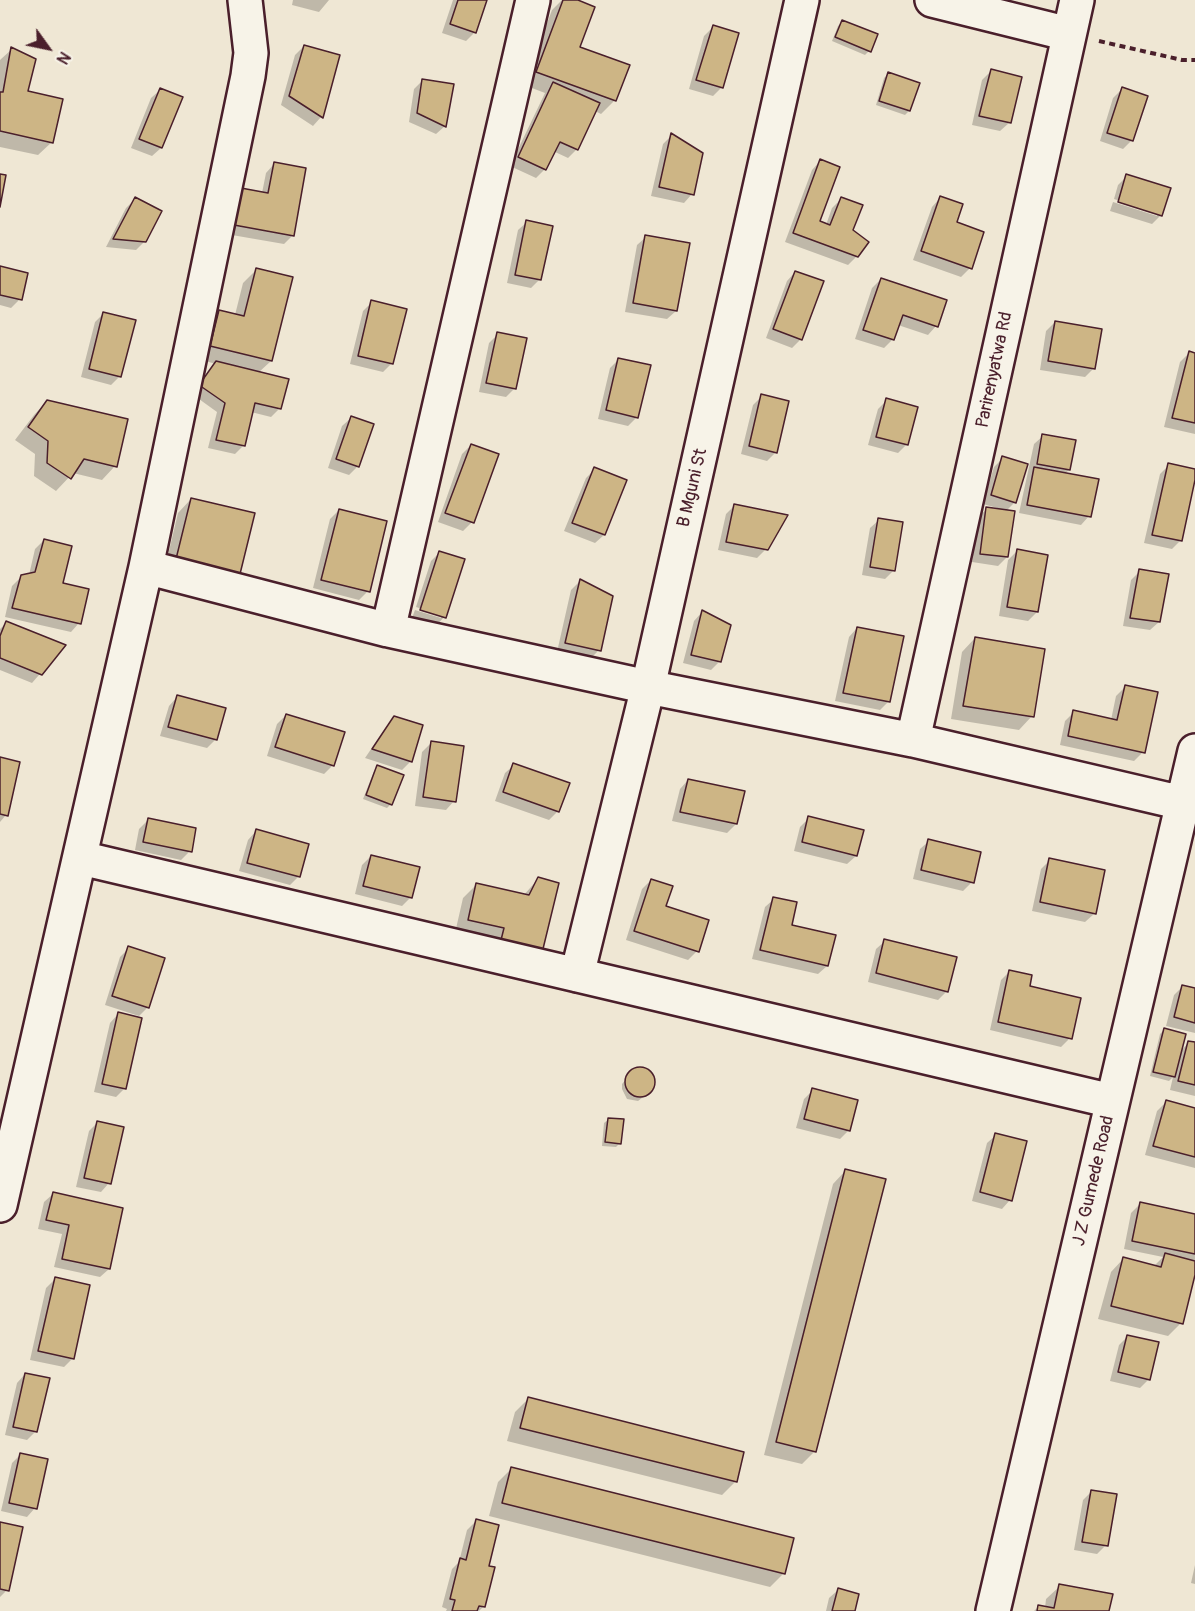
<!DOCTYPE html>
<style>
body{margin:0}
#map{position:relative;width:1195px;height:1611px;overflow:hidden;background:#efe7d4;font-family:Pangolin,sans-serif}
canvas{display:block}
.north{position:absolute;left:18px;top:18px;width:60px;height:60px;-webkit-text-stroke:4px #f7f3e8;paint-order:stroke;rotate:123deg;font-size:16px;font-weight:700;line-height:24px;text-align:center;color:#4a1f2b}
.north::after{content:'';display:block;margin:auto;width:21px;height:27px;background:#4a1f2b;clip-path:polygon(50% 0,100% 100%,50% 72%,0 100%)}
</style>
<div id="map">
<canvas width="1195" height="1611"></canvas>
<div class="north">N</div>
</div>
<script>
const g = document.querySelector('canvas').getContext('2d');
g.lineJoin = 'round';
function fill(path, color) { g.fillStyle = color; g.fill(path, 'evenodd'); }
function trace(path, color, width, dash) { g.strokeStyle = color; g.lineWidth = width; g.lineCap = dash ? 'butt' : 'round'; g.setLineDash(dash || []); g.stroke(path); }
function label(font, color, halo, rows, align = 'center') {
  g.font = font + ' Pangolin,sans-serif'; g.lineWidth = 4.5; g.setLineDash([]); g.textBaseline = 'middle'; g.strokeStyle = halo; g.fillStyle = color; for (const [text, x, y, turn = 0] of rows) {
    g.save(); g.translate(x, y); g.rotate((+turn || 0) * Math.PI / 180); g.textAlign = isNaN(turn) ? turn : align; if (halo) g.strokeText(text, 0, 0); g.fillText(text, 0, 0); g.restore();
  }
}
const shadow = new Path2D(`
 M293,0h36l-10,12 -27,-7z
 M453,0h32l-10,32 -9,9 -24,-8z
 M562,0h11l5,48 37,52 -14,14 -6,-3 -18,38 -9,9 -15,-7 -8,18 -9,9 -26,-12 35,-73 -21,-8 28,-75z
 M842,22l27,29 -4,4 -33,-14 6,-15z
 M713,27l9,60 -9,9 -24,-7 15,-53z
 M304,46l34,10 -17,61 -8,9 -32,-21 14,-50z
 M12,49l15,44 25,49 -14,13 -38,-8v-87z
 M991,71l29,7 -11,45 -9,8 -28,-6 10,-45z
 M888,74l21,37 -4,4 -29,-10 8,-27z
 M423,80l22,46 -9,8 -27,-12 5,-33z
 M1122,89l10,51 -9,9 -23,-8 13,-43z
 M160,90l21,8 -20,50 -9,8 -21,-8 20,-50z
 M672,135l20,59 -8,9 -33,-7 12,-52z
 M820,161l-2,61 8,3 6,-17 9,-9 11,32 5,25 -9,9 -63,-23 27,-72z
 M274,164l19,71 -9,9 -58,-10 7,-36 29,-5 4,-20z
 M1127,176l34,39 -9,9 -42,-13 3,-9 44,14v-3l-43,-14 4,-14z
 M940,198l15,25 15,45 -9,9 -48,-17 19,-53z
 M135,199l10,42 -9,9 -30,-3 20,-39z
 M527,222l13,57 -9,9 -24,-5 11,-53z
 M646,237l30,74 -9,8 -42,-7 12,-67z
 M0,268l20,31 -9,9 -11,-3z
 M257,269l14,92 -13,12 22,35 -9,9 -20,-5 -8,34 -8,8 -27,-6 9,-36 -25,-18 24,-30 -18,-5 8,-34 14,-13 15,3 8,-32z
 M795,272l6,67 -9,9 -26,-10 21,-57z
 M881,279l55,47 -8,9 -30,-10 -5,14 -9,9 -29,-9 17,-51z
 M372,302l20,61 -9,9 -33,-8 13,-53z
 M104,313l16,63 -9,9 -30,-8 14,-55z
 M1055,322l39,46 -9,9 -45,-7 6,-39z
 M498,334l27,6 -11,49 -8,8 -27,-5 10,-49z
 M1189,353l6,1v80l-31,-7 16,-65z
 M619,359l18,58 -9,9 -30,-7 12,-51z
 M762,396l14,56 -9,9 -26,-7 12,-49z
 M887,400l20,44 -9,9 -30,-8 10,-36z
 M47,401l68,65 -13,14 -29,-7 -17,18 -22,-15 1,-22 -20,-14 19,-25z
 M351,418l7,48 -9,9 -21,-7 14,-42z
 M1043,436l26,34 -5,4 25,42 -8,9 -62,-12 15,-69z
 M471,445l1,77 -9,9 -25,-9 24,-68z
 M1003,458l12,44 -9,9 1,46 -9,9 -26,-4 6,-45 9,-8 9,1 1,-2 -14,-4 11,-37z
 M1169,465l26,6 -15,70 -8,8 -28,-6 16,-69z
 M595,469l9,66 -9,8 -31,-12 22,-53z
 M191,499l48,75 -13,13 -62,-15 14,-59z
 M735,505l31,44 -9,9 -39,-8 8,-36z
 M339,510l29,81 -9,9 -46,-12 17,-69z
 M879,520l15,50 -9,9 -23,-4 8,-47z
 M44,540l35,83 -8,9 -66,-15 7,-31 10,-10 7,-1 6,-26z
 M1017,551l20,61 -9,9 -29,-5 9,-56z
 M440,552l4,65 -8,9 -24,-8 3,-8 26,8v-3l-25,-8 15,-46z
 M1140,571l19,51 -9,8 -27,-4 8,-46z
 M580,581l19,69 -9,9 -33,-7 14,-62z
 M702,612l18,49 -9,9 -28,-7 11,-42z
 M6,623l58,23 -32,37 -32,-13v-41z
 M857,628l32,73 -9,9 -45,-9 14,-64z
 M975,638l57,78 -13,14 -68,-11 11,-67z
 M1125,687l18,65 -9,9 -74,-16 5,-24 9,-9 37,8 5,-24z
 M177,697l39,42 -9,9 -47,-12 9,-30z
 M286,715l47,50 -9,9 -57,-18 10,-32z
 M394,718l17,43 -9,9 -37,-12 21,-31z
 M431,743l23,58 -8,9 -31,-4 7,-54z
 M0,759l6,56 -6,7z
 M514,765l44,46 -9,9 -54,-19 10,-28z
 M378,767l13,37 -4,4 -24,-9 11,-28z
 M688,780l48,44 -9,9 -55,-12 8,-32z
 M809,818l47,38 -9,8 -53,-13 6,-24z
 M148,820l42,31 -9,9 -46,-10 4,-21z
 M256,831l43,45 -9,9 -51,-14 9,-31z
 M929,841l43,41 -9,9 -50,-12 7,-30z
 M371,856l40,41 -9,9 -47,-12 7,-29z
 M1050,860l44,54 -9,8 -53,-11 9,-42z
 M538,879l2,74 -85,-20 8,-35 13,-13 47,11z
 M651,880l13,27 33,44 -9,9 -62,-20 16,-51z
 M774,899l16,27 37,40 -9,8 -66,-15 13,-52z
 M885,941l62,50 -9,9 -70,-18 8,-33z
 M129,948l19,59 -9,9 -34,-11 15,-48z
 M1010,971l60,67 -9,9 -71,-17 11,-50z
 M1183,986l12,3v44l-29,-7 8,-31z
 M118,1014l7,74 -9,9 -22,-5 16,-69z
 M1164,1030l16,22 9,-10 6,2v52l-25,-6 3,-13 -4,4 -19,-5 10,-42z
 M639,1069l10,3 5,8 -3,11 -13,10 -11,-2 -5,-10v-5l12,-14z
 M813,1090l36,40 -9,9 -44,-11 8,-29z
 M1166,1102l29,8v58l-50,-13 12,-44z
 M609,1119l11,24 -4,4 -14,-1 2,-23z
 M97,1123l12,60 -8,9 -25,-5 13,-56z
 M996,1135l14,65 -8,9 -30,-8 15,-58z
 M846,1170l-31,281 -13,13 -38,-9 69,-271z
 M53,1194l56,75 -9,8 -46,-10 8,-33 -24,-5 6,-27z
 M1140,1204l55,11v54l-14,54 -13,13 -70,-17 13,-47 13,-14 30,8 9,-9 -39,-8 7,-36z
 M55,1279l18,79 -9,9 -34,-7 16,-72z
 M1128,1336l21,43 -9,9 -30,-7 9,-36z
 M25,1374l11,57 -9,9 -22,-5 12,-52z
 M528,1399l207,83 -13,13 -215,-54 8,-29z
 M21,1454l14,54 -8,9 -26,-6 11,-48z
 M511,1469l281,70 -9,35 -13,13 -281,-71 9,-34z
 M1092,1491l14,54 -9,9 -23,-4 9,-50z
 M476,1521l11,46 6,1 -10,39 -4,4h-33l1,-2 -5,-2 10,-38 7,-7 8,-32z
 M0,1524l7,66 -7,7z
 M1195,1565v19l-4,-1z
 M1060,1586l48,25h-74l5,-5 6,2 1,-9z
 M838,1590l15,21h-27l3,-13z`);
const building = new Path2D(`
 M458,0h29l-11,33 -26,-9z
 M563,0h15l17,7 -15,40 50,18 -14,36 -80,-29z
 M842,20l36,14 -7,18 -36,-15z
 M713,25l26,8 -16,55 -27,-8z
 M304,45l36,10 -17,63 -34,-22z
 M11,47l25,12 -8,32 35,8 -10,44 -53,-12v-39h3z
 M991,69l31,8 -11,46 -32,-7z
 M888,72l32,11 -10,28 -31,-10z
 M422,79l32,5 -8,43 -29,-14z
 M553,82l47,21 -22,47 -18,-8 -14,28 -28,-13z
 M1122,87l26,9 -15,45 -26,-8z
 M160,88l23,9 -21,51 -23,-9z
 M671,133l32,20 -9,42 -35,-8z
 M820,159l20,8 -20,54 10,4 11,-28 22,8 -10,25 16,12 -11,15 -65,-24z
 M274,162l32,6 -12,68 -60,-11 7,-37 27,5z
 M0,174l6,1 -6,32z
 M1126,174l45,14 -9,28 -44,-14z
 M940,196l23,8 -6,18 27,10 -12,37 -51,-18z
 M135,197l27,14 -16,31 -33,-3z
 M526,220l27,6 -12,54 -26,-5z
 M645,235l45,8 -13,68 -44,-8z
 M0,266l28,7 -6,27 -22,-5z
 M256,268l37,9 -21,84 -62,-15 9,-36 25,6z
 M795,271l29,10 -22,59 -29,-11z
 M881,278l66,22 -9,27 -35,-12 -9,25 -31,-10z
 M371,300l36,9 -14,55 -35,-8z
 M103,312l33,8 -15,57 -32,-8z
 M1055,321l47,8 -7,40 -47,-8z
 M497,332l30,6 -11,51 -30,-6z
 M1189,351l6,2v70l-23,-5z
 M618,358l33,7 -13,53 -32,-8z
 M216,361l73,18 -8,30 -26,-6 -10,43 -29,-6 9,-37 -26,-18z
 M761,394l28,7 -12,52 -28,-7z
 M886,398l32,9 -10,38 -32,-8z
 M47,400l81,19 -11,48 -33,-8 -13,20 -24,-16 1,-22 -20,-14z
 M351,416l23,8 -15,43 -23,-8z
 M1042,434l34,6 -6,30 -33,-6z
 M471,444l28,10 -25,69 -29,-10z
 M1002,456l26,8 -12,39 -25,-8z
 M1168,463l27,6v11l-13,61 -30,-6z
 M594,467l33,13 -22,55 -33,-12z
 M1034,467l65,12 -8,38 -64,-12z
 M191,498l64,15 -15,61 -64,-15z
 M734,504l54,11 -20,35 -42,-8z
 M986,507l29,4 -7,46 -28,-3z
 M339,509l48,12 -17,71 -49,-12z
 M878,518l25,4 -8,49 -25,-4z
 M44,539l28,7 -9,37 26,6 -8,35 -69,-16 9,-33 14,-3z
 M1017,549l31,6 -10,57 -31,-5z
 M439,551l26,8 -19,59 -26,-8z
 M1139,569l30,5 -9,48 -30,-4z
 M580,579l33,17 -12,55 -36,-8z
 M702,610l29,15 -10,37 -30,-7z
 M6,621l60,24 -24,30 -42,-17v-22z
 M857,627l47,9 -14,66 -47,-9z
 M975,637l70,12 -11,68 -71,-11z
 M1125,685l33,7 -13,61 -77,-17 5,-26 44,10z
 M177,695l49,13 -9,32 -49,-13z
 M286,714l59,18 -11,34 -59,-19z
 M394,716l29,9 -11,37 -40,-13z
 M431,741l33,5 -8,56 -33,-5z
 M0,757l20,5 -12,54 -8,-2z
 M513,763l57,20 -11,29 -56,-20z
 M377,765l27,10 -12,30 -26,-10z
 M688,779l57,12 -8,33 -57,-12z
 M808,816l56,14 -7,26 -55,-14z
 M148,818l48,10 -4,24 -49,-10z
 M256,829l53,15 -9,33 -53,-14z
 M928,839l53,13 -7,31 -53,-13z
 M371,855l49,12 -8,31 -49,-12z
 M1049,858l56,12 -9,44 -56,-12z
 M538,877l21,6 -17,70 -42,-9 4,-16 -36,-8 8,-37 53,12z
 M651,879l22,7 -7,20 43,14 -10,32 -65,-21z
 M773,897l24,5 -5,23 44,10 -8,31 -68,-16z
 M884,939l73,18 -9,35 -72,-19z
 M128,946l37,12 -16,50 -37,-12z
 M1009,970l23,5 -2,11 51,12 -9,41 -74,-17z
 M1182,985l13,3v35l-21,-6z
 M118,1012l24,6 -16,71 -24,-5z
 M1164,1028l22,6 -11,43 -22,-5z
 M1188,1041l7,1v43l-17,-4z
 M625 1082a15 15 0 1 1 30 0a15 15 0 1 1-30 0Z
 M812,1088l46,12 -8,31 -46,-12z
 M1166,1100l29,8v49l-42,-11z
 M608,1118l16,1 -3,25 -16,-2z
 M97,1121l27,6 -13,57 -27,-6z
 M995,1133l32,8 -15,60 -32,-9z
 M845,1169l41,10 -70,273 -40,-10z
 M53,1192l70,16 -13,61 -48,-10 7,-34 -23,-5z
 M1140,1202l55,12v40l-63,-13z
 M1165,1253l30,8v14l-12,49 -72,-18 12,-49 38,10z
 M55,1277l35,8 -16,74 -36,-8z
 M1127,1335l32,7 -9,38 -32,-8z
 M25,1373l25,5 -13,54 -24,-5z
 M528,1397l216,55 -7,30 -217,-54z
 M20,1453l28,6 -11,50 -28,-6z
 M511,1467l283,71 -9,36 -283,-71z
 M1091,1490l26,4 -9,52 -26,-4z
 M476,1519l23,6 -10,41 6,1 -10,40 -6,-1 -2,5h-25l3,-11 -5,-1 10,-41 6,2z
 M0,1522l23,5 -14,64 -9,-2z
 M1059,1584l54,10 -4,17h-72l1,-6 16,3z
 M838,1588l21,6 -4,17h-23z`);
const path = new Path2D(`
 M1099,41l83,19h13`);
const street = new Path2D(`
 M932,0l137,34
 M146,567l242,63 260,57 265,53 282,66
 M388,630l145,-630
 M913,740l164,-740
 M81,858l1031,243
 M577,975l71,-288 154,-687
 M0,1205l146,-638 102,-491 3,-23 -6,-53
 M993,1611l202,-860`);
const streetNames = [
 ["Parirenyatwa Rd",995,370,-78],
 ["B Mguni St",693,488,-77],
 ["J Z Gumede Road",1094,1181,-77]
];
fill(shadow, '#0003');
fill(building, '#cdb585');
trace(building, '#4a1f2b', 1.5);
trace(street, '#4a1f2b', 38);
trace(path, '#4a1f2b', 4, [6, 4.5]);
trace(street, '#f7f3e8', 33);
label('18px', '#4a1f2b', '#f7f3e8', streetNames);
</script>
